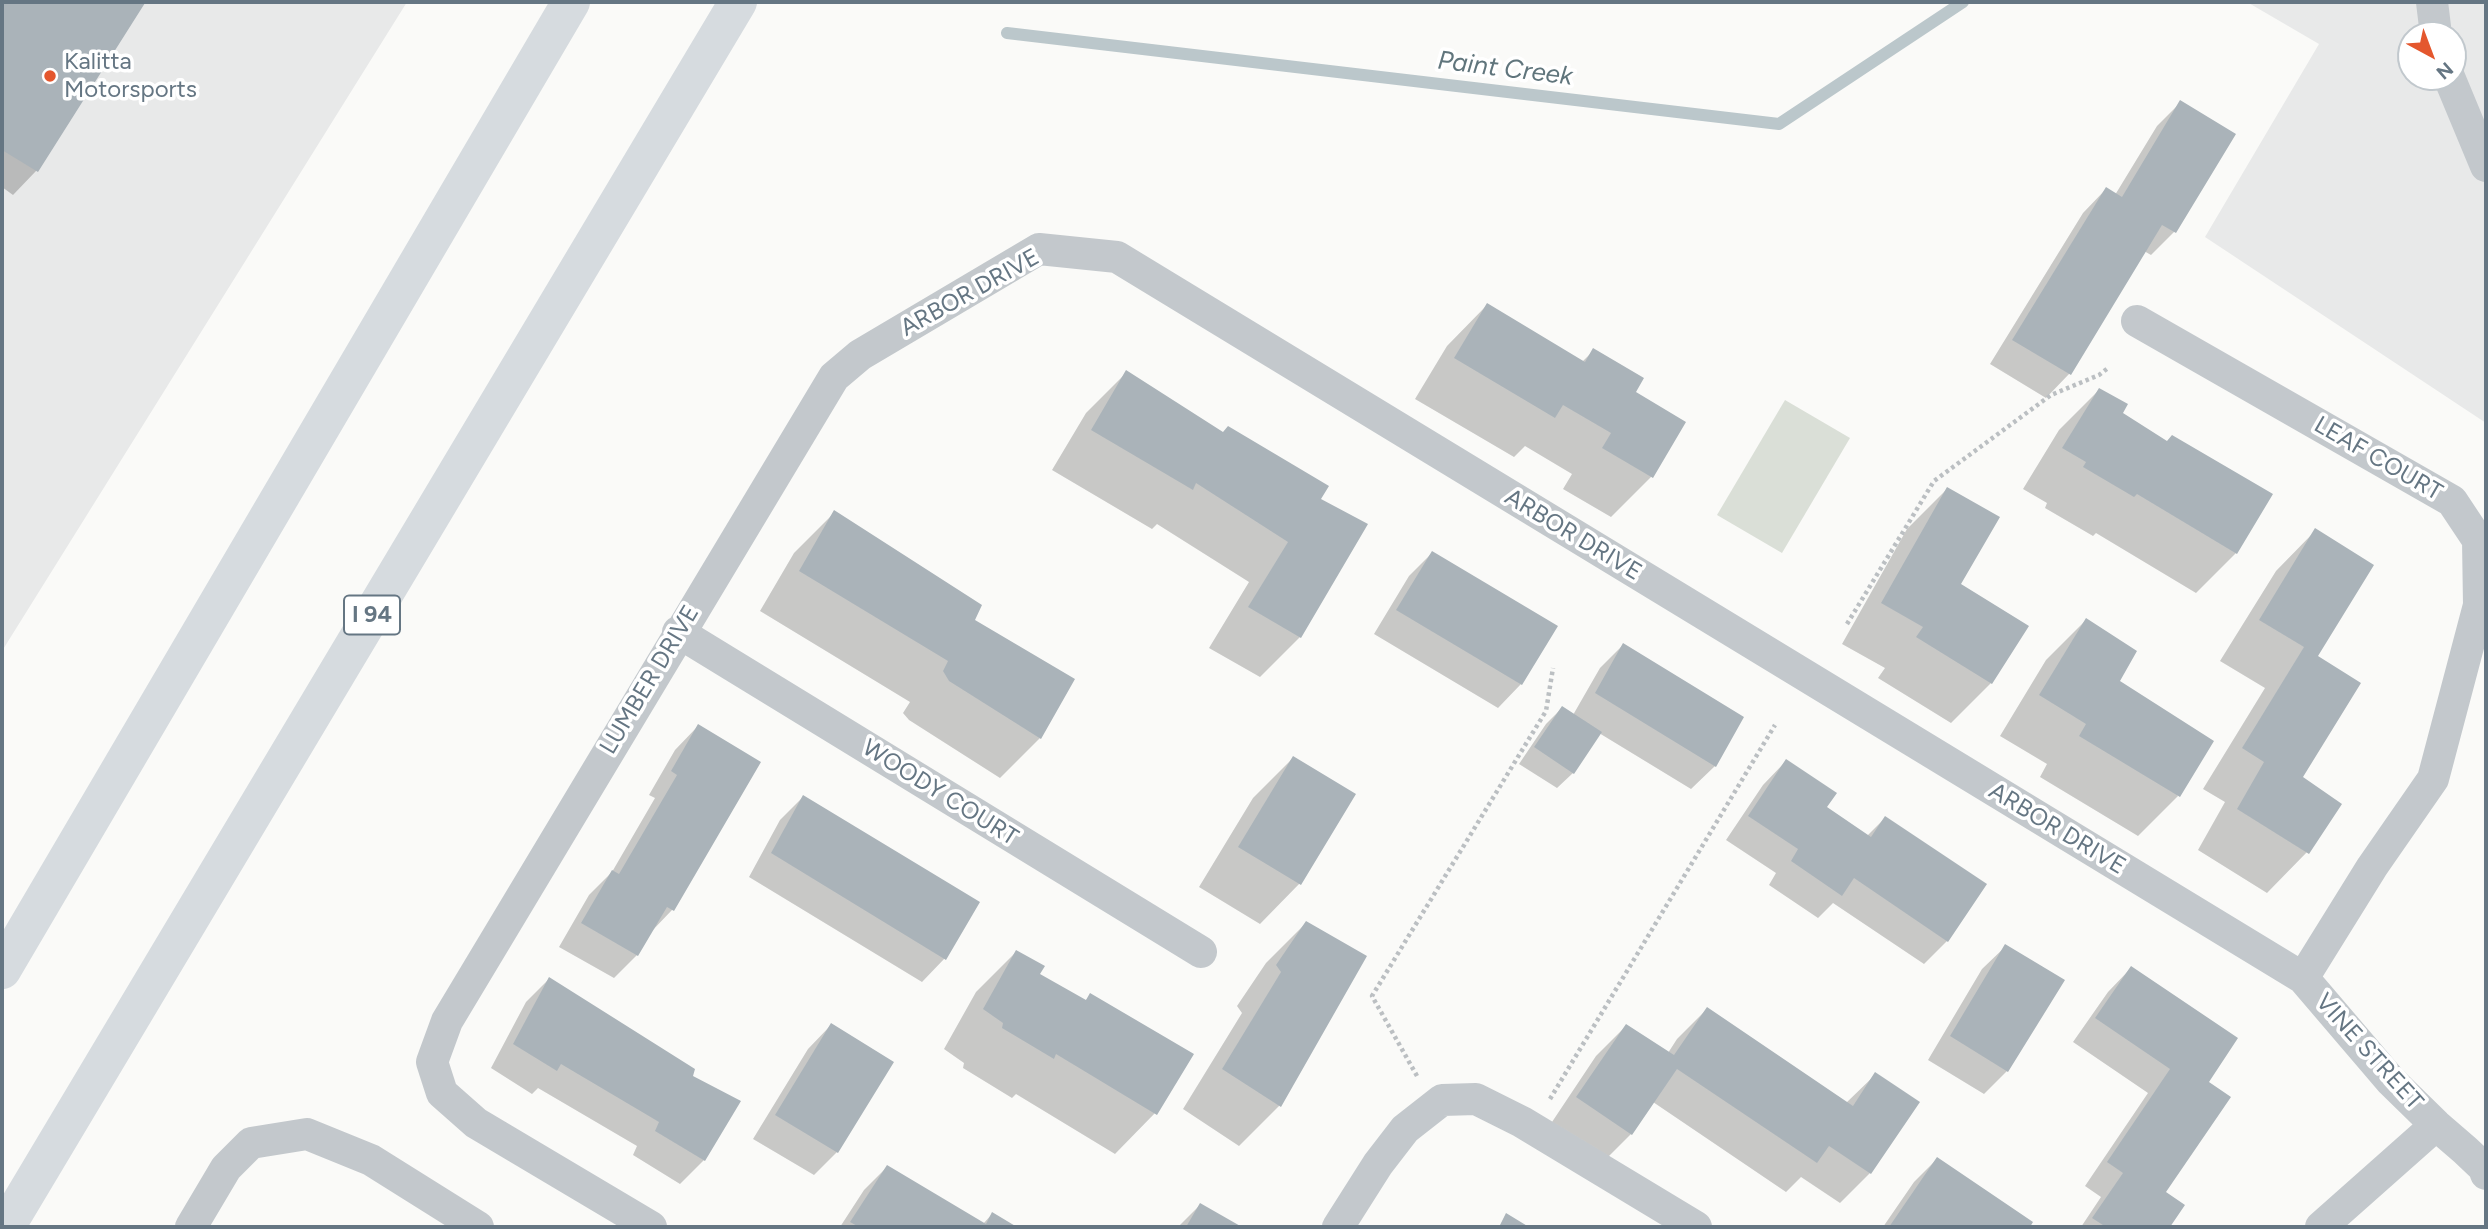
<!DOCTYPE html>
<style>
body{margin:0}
#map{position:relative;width:2488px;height:1229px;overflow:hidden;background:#fafaf8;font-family:Figtree,sans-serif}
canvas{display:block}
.frame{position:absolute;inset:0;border:4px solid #657683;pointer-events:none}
.north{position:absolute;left:2397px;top:21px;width:70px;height:70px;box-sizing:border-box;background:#fff;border:2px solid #c1c8cd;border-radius:50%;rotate:139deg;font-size:19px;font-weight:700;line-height:28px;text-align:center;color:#657683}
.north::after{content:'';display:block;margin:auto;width:24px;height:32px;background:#e4572e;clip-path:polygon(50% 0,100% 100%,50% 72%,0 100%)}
</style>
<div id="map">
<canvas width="2488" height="1229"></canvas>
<div class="frame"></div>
<div class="north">N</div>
</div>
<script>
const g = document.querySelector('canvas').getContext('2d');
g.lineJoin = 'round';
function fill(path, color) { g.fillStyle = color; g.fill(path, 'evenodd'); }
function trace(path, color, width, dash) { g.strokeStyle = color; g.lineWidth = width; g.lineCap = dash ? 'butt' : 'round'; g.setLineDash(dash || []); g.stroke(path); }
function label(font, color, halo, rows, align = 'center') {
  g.font = font + ' Figtree,sans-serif'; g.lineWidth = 7; g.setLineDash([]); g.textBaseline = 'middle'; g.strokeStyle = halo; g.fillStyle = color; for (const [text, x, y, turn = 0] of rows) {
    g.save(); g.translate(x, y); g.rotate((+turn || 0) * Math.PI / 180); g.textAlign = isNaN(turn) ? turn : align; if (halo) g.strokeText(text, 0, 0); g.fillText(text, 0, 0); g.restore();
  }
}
const built = new Path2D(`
 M2,2h405l-405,649z
 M2247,2h239v421l-281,-186 114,-193zM2411,35h42v42h-42z`);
const green = new Path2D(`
 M1785,400l65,38 -68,115 -65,-38z`);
const shadow = new Path2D(`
 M2,2l141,1 -107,168 -23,24 -11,-8z
 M2180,103l-6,129 -23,23 -7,-4 -75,123 -23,24 -56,-34 93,-151 23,-24 9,6 42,-69z
 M1487,305l95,57 11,-11 41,41 50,31 -33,54 -40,40 -48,-28 9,-15 -47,-28 -11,11 -99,-58 32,-53z
 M1126,373l97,61 95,66 -18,137 -40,40 -51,-29 40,-66 -92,-58 -5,5 -100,-59 34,-57z
 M2099,390l137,163 -40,40 -100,-60 -3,3 -48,-28 2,-5 -24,-14 36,-59z
 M1947,489l12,96 32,98 -40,40 -73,-45 7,-10 -43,-24 65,-115z
 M834,513l139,107 67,118 -40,40 -91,-58 -6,-7 7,-11 -150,-91 34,-58z
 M2316,530v127l-16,121 7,74 -40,41 -69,-43 27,-48 -22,-13 62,-101 -45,-27 56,-90z
 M1432,553l89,131 -23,24 -124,-74 35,-58z
 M2086,620l92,176 -40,40 -98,-59 7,-13 -47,-28 46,-76z
 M1623,645l92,121 -24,23 -92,-56 -26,40 -16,15 -38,-24 27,-40 16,-16 11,7 27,-47z
 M698,726l61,36 -87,148 -22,23 -13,22 -23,23 -55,-31 30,-52 23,-23 43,-74 -6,-3 26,-45z
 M1293,758l7,125 -40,41 -61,-37 54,-89z
 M1786,761l38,46 43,29 18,-18 62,123 -23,23 -91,-61 -15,15 -49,-33 7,-12 -50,-33 37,-55z
 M803,797l142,161 -23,24 -173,-105 31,-57z
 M1306,923l-27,183 -40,40 -56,-37 59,-96 -5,-7 29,-43z
 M2006,946l1,125 -23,23 -56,-34 54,-91z
 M1016,952l21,23 48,26 6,-6 64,118 -40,41 -99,-60 -4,4 -49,-30 1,-5 -20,-14 32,-57z
 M2131,968l75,115 -43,110 20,13 -15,21h-87l20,-30 -16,-11 63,-93 -75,-51 35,-50z
 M549,979l142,98 48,25 -35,58 -24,24 -47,-29 4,-9 -99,-58 -6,6 -41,-26 35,-66z
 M1707,1009l139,94 30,-29 -6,99 -30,30 -39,-26 -15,15 -133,-90 -22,32 -30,30 -53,-36 48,-72 30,-30 42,27 9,-14z
 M831,1025l6,127 -23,23 -61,-36 55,-90z
 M1937,1159l94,64 -3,4h-145l31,-45z
 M887,1167l96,57 9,-10 21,13h-173l24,-37z
 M1200,1205l39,22h-61z`);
const stream = new Path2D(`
 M1007,33l772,91 184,-122`);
const building = new Path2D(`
 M2,2l143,1 -107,169 -36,-22z
 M2180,100l56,34 -60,99 -14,-8 -91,150 -59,-35 94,-153 16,10z
 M1487,303l98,59 8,-14 51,30 -8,14 50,30 -33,56 -51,-30 9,-15 -48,-28 -8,13 -101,-60z
 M1126,370l97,62 5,-6 101,60 -8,13 47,25 -67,114 -53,-31 40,-65 -92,-59 -3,7 -102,-60z
 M2099,388l29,16 -5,9 44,28 5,-6 101,59 -36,60 -100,-60 -3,3 -51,-30 3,-5 -24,-14z
 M1947,487l53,30 -39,67 68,42 -37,58 -76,-47 7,-10 -42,-24z
 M834,510l148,95 -7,15 100,59 -34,60 -92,-58 -6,-10 5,-10 -149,-90z
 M2315,528l59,37 -56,91 43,27 -58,94 39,27 -33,50 -72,-45 27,-47 -22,-14 62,-101 -45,-27z
 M1432,551l126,75 -36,59 -126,-75z
 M2086,618l51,33 -17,30 94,60 -34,56 -101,-61 7,-12 -47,-29z
 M1623,643l121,74 -28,50 -121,-74z
 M1562,706l40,26 -28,42 -40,-27z
 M698,724l63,38 -87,149 -7,-4 -29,49 -57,-33 31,-53 7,4 58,-99 -6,-4z
 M1293,756l63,38 -55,91 -63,-38z
 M1786,759l51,34 -10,14 44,30 14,-21 102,68 -39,58 -94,-64 -12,18 -51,-35 7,-12 -50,-33z
 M803,795l177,107 -34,58 -175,-107z
 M1306,921l61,35 -86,151 -59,-38 59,-97 -5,-7z
 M2005,944l60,36 -57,92 -58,-36z
 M1016,950l29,16 -5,8 46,26 4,-7 104,61 -37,61 -101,-61 -2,5 -52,-31 1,-5 -20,-14z
 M2131,966l107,72 -29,44 22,15 -65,95 19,13 -15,22h-64l-14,-9 31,-45 -16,-11 63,-93 -75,-51z
 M549,977l146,92 -2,7 48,25 -36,60 -50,-30 4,-9 -98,-58 -4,7 -44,-27z
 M1707,1007l146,99 22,-34 45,30 -49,72 -42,-28 -12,17 -140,-94 -45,66 -56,-38 50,-73 48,31z
 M831,1023l63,39 -56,91 -63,-38z
 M1937,1157l96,65 -3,5h-141z
 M887,1165l99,59 6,-12 25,15h-158l-9,-5z
 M1200,1203l42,24h-56z
 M1506,1213l23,14h-30z`);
const path = new Path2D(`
 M1847,624l87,-143 117,-86 48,-20 9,-7
 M1417,1076l-45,-80 174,-285 7,-43
 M1550,1099l225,-374`);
const minor = new Path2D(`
 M2432,2l4,33
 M2449,77l37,89
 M2137,321l315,180 26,39 1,65 -46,174 -61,88 -69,111
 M678,632l523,320
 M191,1227l35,-59 25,-25 56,-9 64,26 107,67
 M651,1227l-175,-104 -34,-30 -10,-31 15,-41 387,-644 26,-22 179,-106 78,8 1186,721 88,103 45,44 29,25 19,18 2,6
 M1338,1227l40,-63 27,-35 37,-29 34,-1 46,23 174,105
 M2321,1227l115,-102`);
const motorway = new Path2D(`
 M2,970l569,-968
 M6,1227l732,-1225`);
const markers = [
 [50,76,7,"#e4572e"]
];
const shields = [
 [372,615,56]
];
const shieldNames = [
 ["I 94",372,615]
];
const poiNames = [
 ["Kalitta",64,62],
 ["Motorsports",64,90]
];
const streetNames = [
 ["ARBOR DRIVE",970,293,-29],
 ["LEAF COURT",2378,459,30],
 ["ARBOR DRIVE",1573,535,31],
 ["LUMBER DRIVE",650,680,-59],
 ["WOODY COURT",940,793,32],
 ["ARBOR DRIVE",2057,829,31],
 ["VINE STREET",2369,1052,48]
];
const waterNames = [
 ["Paint Creek",1505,69,7]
];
fill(built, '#e8e9e9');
fill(green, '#dadfd7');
fill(shadow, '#0003');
trace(stream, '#bbc7cb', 12);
fill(building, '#aab3b9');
trace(path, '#bbbfc2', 4.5, [3.5, 3.5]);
trace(minor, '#c3c8cc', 32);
trace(motorway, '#d6dbdf', 38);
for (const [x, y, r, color] of markers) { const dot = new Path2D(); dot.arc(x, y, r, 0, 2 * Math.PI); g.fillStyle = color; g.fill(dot); trace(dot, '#fff', 2.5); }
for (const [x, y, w] of shields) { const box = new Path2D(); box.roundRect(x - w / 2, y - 19.5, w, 39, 5); g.fillStyle = '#fff'; g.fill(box); trace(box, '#657683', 2); }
label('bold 23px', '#657683', null, shieldNames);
label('24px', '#657683', '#fff', poiNames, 'left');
label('24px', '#657683', '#fff', streetNames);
label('italic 26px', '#60757c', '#fff', waterNames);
</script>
